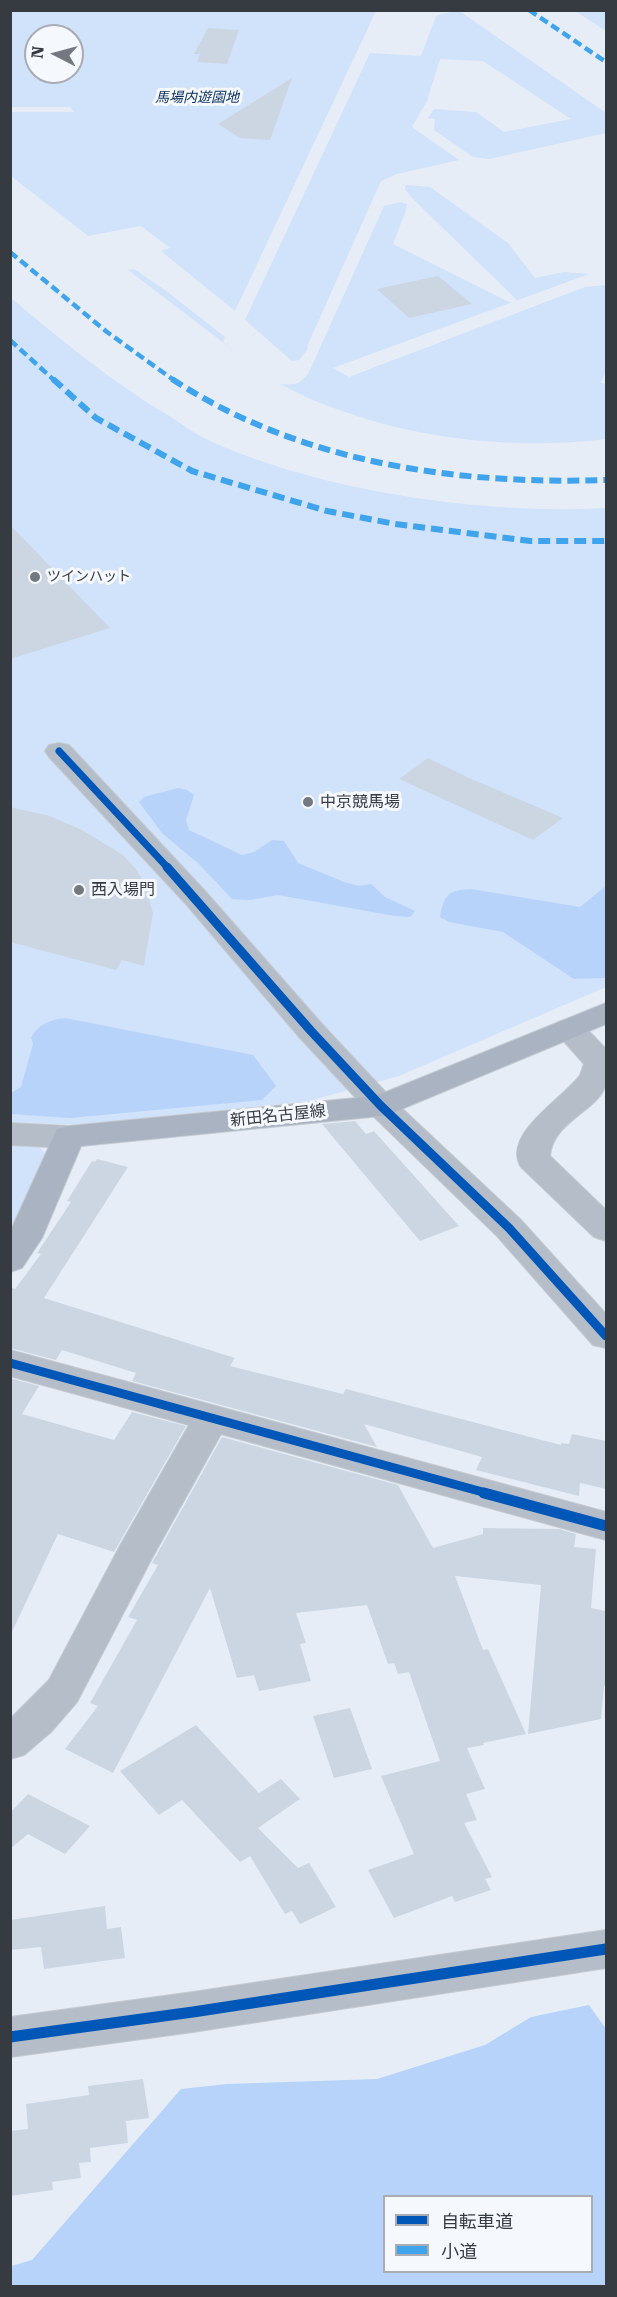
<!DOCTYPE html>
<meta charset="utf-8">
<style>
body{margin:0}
#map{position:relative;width:617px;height:2297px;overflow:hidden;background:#e6edf7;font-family:"Roboto Serif","Noto Sans JP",serif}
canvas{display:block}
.frame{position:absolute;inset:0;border:12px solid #363b42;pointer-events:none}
.legend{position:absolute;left:383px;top:2195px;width:210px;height:78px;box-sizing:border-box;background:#f5f8fc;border:2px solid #a9acb2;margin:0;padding:8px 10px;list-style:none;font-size:18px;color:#363b42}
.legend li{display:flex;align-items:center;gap:12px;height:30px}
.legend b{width:30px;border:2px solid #a9acb2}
.north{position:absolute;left:24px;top:24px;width:60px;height:60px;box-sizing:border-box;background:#f5f8fc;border:2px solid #a9acb2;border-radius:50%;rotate:276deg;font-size:16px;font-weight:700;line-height:24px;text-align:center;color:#363b42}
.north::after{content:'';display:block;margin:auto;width:21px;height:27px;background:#747981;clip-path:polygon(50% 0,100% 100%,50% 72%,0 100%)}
</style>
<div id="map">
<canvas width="617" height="2297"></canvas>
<div class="frame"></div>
<ul class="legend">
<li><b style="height:8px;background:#0057b8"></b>自転車道</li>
<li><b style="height:8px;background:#3fa4ec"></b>小道</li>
</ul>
<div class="north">N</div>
</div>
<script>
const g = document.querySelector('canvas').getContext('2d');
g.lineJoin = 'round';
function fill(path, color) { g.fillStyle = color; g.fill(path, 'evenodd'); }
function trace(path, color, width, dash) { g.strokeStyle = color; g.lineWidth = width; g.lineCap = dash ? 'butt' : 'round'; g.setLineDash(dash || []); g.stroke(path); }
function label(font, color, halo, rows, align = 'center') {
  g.font = font + ' "Roboto Serif","Noto Sans JP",serif'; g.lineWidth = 6; g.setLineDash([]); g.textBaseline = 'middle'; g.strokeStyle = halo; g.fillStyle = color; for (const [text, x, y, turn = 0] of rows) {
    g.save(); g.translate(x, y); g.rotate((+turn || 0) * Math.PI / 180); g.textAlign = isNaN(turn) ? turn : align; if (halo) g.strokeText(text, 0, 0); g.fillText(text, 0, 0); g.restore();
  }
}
const green = new Path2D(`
 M458,10l148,103v20l-117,26 -16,-2 -39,-27 1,-11 -7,-1 6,-9 42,3 28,20 67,-13 -88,-58 -43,-2 -13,42 -15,26 47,33 -62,14 -16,7 -72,161 -2,8 -8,10 -7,1 -47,-41 125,-267 51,3 15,-40z
 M11,11h365l-141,300 -74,-60 9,-3 -29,-22 -53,10 -77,-60 -1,-64h64l-4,-5h-59zM36,36h36v36h-36z
 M575,11h31v20z
 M406,185l24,2 78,56 27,35 29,-6 25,2 -256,94 16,9 236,-90 21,-2v85l-5,13 5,1v55c-88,11 -188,1 -272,-31 -19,-6 -37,-16 -55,-24 14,1 21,2 30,-12l75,-166 17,-4 6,2 -1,6 -13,34 118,59 6,-3 -107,-104 -5,-7z
 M134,269l31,21 60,47 -2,5 27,21 -122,-93z
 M10,297c52,44 103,86 161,120 11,7 23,16 35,22 111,52 278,76 400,69v479l-207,89 -90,25 -231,24 -67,-3 -1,-736 3,-1h-3z
 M11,1144l27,2 11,11 -38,84z`);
const forest = new Path2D(`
 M178,788l9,2 7,5 -8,25 3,10 53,25 12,-3 18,-12 12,1 14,22 46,19 15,4 12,-2 14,13 30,14 -5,6 -15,-1 -117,-21 -28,5 -18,-1 -33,-35 -37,-31 -23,-31 5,-5z
 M606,886v91l-2,1 -30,1 -71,-47 -54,-10 -9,-5c4,-22 8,-27 31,-28l109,18z
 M65,1018l188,37 23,31 -14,14 -192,18 -59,-4v-21l10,-6 12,-43 -2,-6c7,-14 19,-18 34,-20z
 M589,2005l17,24v257h-595v-20l21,-6 149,-171 46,-5 150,-5 108,-34 46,-28zM384,2196h208v76h-208z`);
const building = new Path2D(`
 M208,28l31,2 -12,34 -30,-2 3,-8h-6z
 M292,78l-22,62 -30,-2 -22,-14z
 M438,276l34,28 -63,14 -32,-29z
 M10,525l100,103 -100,31z
 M428,758l41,20 94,40 -30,22 -134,-61z
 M10,807l40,9 32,14 41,25 12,13 9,14 9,31 -9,53 -22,-6 -6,10 -106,-28z
 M355,1121l11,13 8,-3 85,95 -39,15 -98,-117z
 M97,1159l31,8 -84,131 191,60 -5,8 113,28 3,-5 215,56v-2l8,1 3,-10 34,7v48l-26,-6 -1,13 -103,-26 6,-13 -118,-33 13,23 -245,-66 4,-8 -74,-23 -6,10 -46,-12v-61l5,2 26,-35 -4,-1 34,-51 -4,-1 25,-40 3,1z
 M10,1378l29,8 -17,28 92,26 18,-28 54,14 -72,126 -56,-18 -48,102z
 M222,1437l176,48 35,63 50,-14v-6l76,1 17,5 -2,13 22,2 -5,59 15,3v75h-2l-3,33 -73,15 13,-149 -86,-9 28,74 5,-1 38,85 -43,9 1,2 -17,3 18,41 -19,5 11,26 -13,3 28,54 -7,2 6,11 -36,12 -3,-6 -58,22 -26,-48 46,-16 -33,-78 59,-15 -31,-89 -11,2 -4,-11 -6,1 -21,-59 -71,8 10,30 -6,1 11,37 -52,10 -5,-16 -17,3 -27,-90 -97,185 -48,-24 33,-43 -8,-3 47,-83 -9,-3 30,-52 -6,-2z
 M350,1708l22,61 -38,9 -21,-62z
 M196,1725l63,68 22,-14 19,20 -42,29 40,40 11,-5 27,44 -36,17 -8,-13 -7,3 -35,-58 -10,6 -58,-62 -23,15 -39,-44z
 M28,1794l62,32 -25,28 -37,-20 -18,15v-36z
 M105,1906l2,23 14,-2 4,31 -81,11 -3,-22 -31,3v-30z
 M143,2079l6,39 -23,3 2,22 -38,5 1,14 -12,1 2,15 -29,4 1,8 -43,6v-65l18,-2 -2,-25 63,-9 -1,-9z`);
const minor = new Path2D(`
 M10,1350l596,162v28l-385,-106 -69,124 -75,144 -26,30 -27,23 -14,4v-40l39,-39 72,-136 68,-119 -179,-49z`);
const tertiary = new Path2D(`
 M59,743l10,2 136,146 117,133 70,75 129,121 85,94v34l-13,-3 -96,-109 -127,-123 -70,-75 -115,-135 -136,-146 -4,-6 4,-6z
 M569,1019l11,3 26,27c0,11 2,23 0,34 -5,27 -53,37 -56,73l56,54v31l-12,-4 -73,-70c-20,-33 43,-69 59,-92l4,-11 -31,-35 5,-7z
 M10,1123l59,3 12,3 4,8 -4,8 -12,3 -59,-3z
 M606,1930v38l-413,64 -183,25v-40l183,-25z`);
const secondary = new Path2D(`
 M606,1003v21l-214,89 -11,3 -300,30 -39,92 -20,30 -12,4v-40l47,-103 12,-3 307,-30z`);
const quietFar1 = new Path2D(`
 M529,10l77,52
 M10,252l97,80 68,49
 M10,340l45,41`);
const quiet = new Path2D(`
 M53,379l43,39 96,53 135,40 68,13 135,17h76
 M172,379c128,84 284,106 434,101`);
const cyclewayFar2 = new Path2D(`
 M59,751l109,117`);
const cyclewayFar1 = new Path2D(`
 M167,867l144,164 70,75 128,122 97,108
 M10,1363l480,131`);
const cycleway = new Path2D(`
 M484,1493l122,33
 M10,2037l183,-25 413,-63`);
const markers = [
 [35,577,6,"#747981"],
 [308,802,6,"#747981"],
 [79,890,6,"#747981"]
];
const farParknames = [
 ["馬場内遊園地",197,98]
];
const farPoinames = [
 ["ツインハット",47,577]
];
const poiNames = [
 ["中京競馬場",320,802],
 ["西入場門",91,890]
];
const streetNames = [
 ["新田名古屋線",278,1116,-6]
];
fill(green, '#d1e2fb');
fill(forest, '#b7d3fa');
fill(building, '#ccd6e3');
trace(minor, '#c4cad1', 2);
trace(tertiary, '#c4cad1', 2);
trace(secondary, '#c4cad1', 2);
fill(minor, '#b5bdc8');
fill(tertiary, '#b5bdc8');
fill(secondary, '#aab3c1');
trace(quietFar1, '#3fa4ec', 4.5, [9, 4.5]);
trace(quiet, '#3fa4ec', 6, [12, 6]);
trace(cyclewayFar2, '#0057b8', 7);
trace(cyclewayFar1, '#0057b8', 9);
trace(cycleway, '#0057b8', 11);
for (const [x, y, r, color] of markers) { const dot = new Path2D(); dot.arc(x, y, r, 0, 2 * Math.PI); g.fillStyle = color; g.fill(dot); trace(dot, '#f5f8fc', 2); }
label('italic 14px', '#082d5d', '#f5f8fc', farParknames);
label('14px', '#363b42', '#f5f8fc', farPoinames, 'left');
label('16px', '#363b42', '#f5f8fc', poiNames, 'left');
label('16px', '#363b42', '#f5f8fc', streetNames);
</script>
